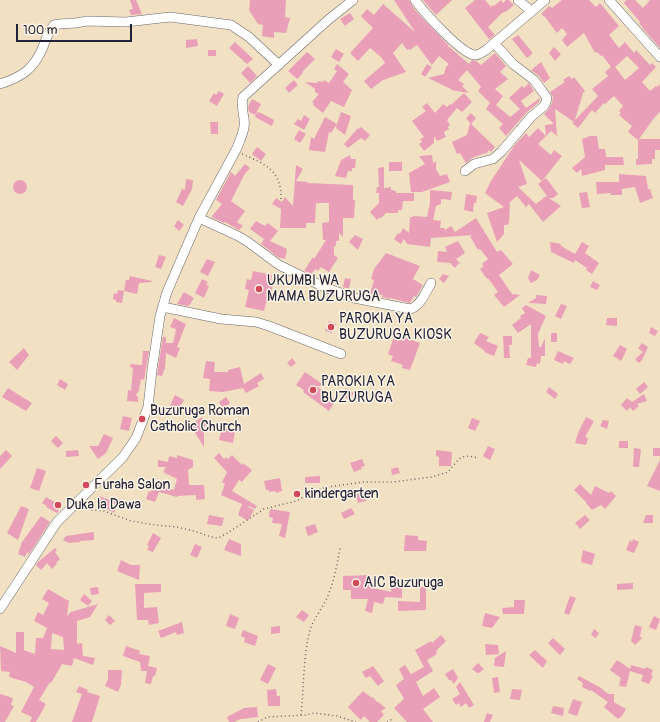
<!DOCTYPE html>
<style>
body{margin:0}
#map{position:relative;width:660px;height:722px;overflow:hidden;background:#f1e1c2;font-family:Pangolin,sans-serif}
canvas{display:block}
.scale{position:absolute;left:16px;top:24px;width:116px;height:18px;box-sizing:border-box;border:2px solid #22223b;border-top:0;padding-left:5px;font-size:12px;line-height:14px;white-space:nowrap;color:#22223b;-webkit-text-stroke:3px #fcf5e5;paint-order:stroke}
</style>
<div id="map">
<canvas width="660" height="722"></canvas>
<div class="scale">100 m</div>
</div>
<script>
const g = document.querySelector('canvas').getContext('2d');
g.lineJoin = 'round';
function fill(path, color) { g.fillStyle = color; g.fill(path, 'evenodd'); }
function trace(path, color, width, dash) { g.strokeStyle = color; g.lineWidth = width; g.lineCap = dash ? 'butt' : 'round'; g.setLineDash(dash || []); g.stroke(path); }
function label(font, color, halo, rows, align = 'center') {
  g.font = font + ' Pangolin,sans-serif'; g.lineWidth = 3; g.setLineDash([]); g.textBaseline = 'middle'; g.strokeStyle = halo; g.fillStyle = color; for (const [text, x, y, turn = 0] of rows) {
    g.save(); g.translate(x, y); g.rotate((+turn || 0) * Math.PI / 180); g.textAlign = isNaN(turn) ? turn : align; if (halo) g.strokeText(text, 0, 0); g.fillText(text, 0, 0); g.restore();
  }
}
const building = new Path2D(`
 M130,0h6l6,14 -11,1 -2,-5 4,-1z
 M250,0h36l-1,17 5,1 -4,15 -12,-1v6l-12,-2 1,-11 -5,-1 -9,-14z
 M394,0h15l6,10 33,35v1l21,18 3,-4 4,1 5,4 14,-12 11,13 -6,6 8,7 -13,10 8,7 -7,9 14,12 10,-8 -11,-11 13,-12 2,2 5,-5 5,8 -13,10 5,7 14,-10 -1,4 -13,11 -20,23 -7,-8 4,-4 -17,-15 4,-6 -12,-12 3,-4 -14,-17 -9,10 6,4 -2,2 7,7 -18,-3v-1l-23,-11 16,-4 2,-7 3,-3 -10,-8 -7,9 -15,-20 -7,5v-1l-3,1 -5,-7 -9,10 13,19 -23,8 -12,9 -7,-8 21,-18 -4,-6 -11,-9 -12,13 -8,-8 23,-25 -12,-12 6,-7 7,6 9,-11 32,28z
 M423,0h29l-16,15z
 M475,0h10l6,7 2,-2 1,1 7,-6 2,3 3,-3h3l5,5 -7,6 -5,2 -14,14 7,8 -6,4 -24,-31z
 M562,0h27l7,7 4,-4 19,23 -10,9 10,13 6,-6 9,11 2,-3 14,15 2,-2 4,4 -14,15 8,9 6,-5 1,1 3,-3v28l-6,6 -15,21h21v11h-5v9h-3v5l-16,1v-6h2v-19l-10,-8 4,-6 -13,-11 2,-2 -2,-2 4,-5 -9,-10 -9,8 -1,-1 -9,10 -3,-3 -14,18 -6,-5 2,-1 -19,-13 2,27 -6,-5 -5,5 -1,-11 9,-1 -10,-10 5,-5 3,-6 1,-6 -3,-5 15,-10 -2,-2 6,-4 3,3 2,-2 11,14 -2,2 -8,27 23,-24 -6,-7 16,-13 -3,-4 6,-5 -9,-12 -1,1 -4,-4 -2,1 -11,-20 -17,14 -5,-7 5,-6 -5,-6 -5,5 -12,-16 -4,-3 8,-8 3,2zM627,56l12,12 -14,12 -10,-13z
 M626,0h9l8,8 7,-8h10v48l-15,-17 -6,-8 1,-1 -16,-19z
 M350,13l4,6 -9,7 -5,-7z
 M518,35l14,17v2l-5,4 -15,-19z
 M197,39l1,7 -12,2v-8z
 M235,42l18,17 -6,5 -18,-16z
 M554,47l7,7 -6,7 -6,-8z
 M336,49l8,5 -5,8 -8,-5z
 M208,50h8v6h-8z
 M307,52l8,7 -13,13 1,1 -6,6 -9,-8z
 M541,62l9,16 -6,5 -5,-7 -8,-6z
 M337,64l12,10 -6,8 9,8 -8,17 -13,-6 -8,12 -10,-8 1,-1 -2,-2 7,-8 -4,-2v-3l-10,-7 12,1 1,-2 5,1 1,-2 5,3 8,-12 -3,-2z
 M427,64l5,3 -7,10 -4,-3z
 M248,66l9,10 -7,7 -9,-10z
 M294,80l4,5 -9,8 -4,-5z
 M219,91l5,3 -7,12 -8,-5 5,-8 2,2z
 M464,93l8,9 -10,10 -5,-4 -10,12 3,5 -2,2 1,2 -5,3 2,5 -9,4 -3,-5v7l-10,8 -5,-7 3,-2 -2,-3 4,-2 -12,-16 14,-10 -4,-4 5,-4 8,10 8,-9 4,3 3,-3 1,1z
 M252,99l9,5 -6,11 -6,-3 -1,-5z
 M257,112l2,1v-1l15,8 -2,6 -17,-9z
 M341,112l10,4 -6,19 -9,-7 1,-4 -6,9 -2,-1 -4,20 -16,-2 2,-13 3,2 11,-22 12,7z
 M471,113l5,5 -5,6 -5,-6z
 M304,115l6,4 -6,11 -10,-6 4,-5 3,2z
 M210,122h8v12h-7z
 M470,123l25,24 -4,5 -2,-2 -3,4 -1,-1 -13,5 -6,5 -6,-10 -3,1 -5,-12 15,-7z
 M361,127l9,8 -5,6 -4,-3 -13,10 -4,-4 14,-16 1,1z
 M538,128l8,8 -8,8 13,11 3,-5 8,6 -20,25 -23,-21 8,24 -9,3 18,17 10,-8 2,1 -10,-13 8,-6 12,16 -5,4h-4l12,8 -18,16 -14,-18 -3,3 -9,-11 -8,7 1,1 -1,19 -2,2h-3v9l-7,8 -10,-29 17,-6 -19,-14 6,-12 23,-35 12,-13 3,4z
 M299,130l7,4 -6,9 -6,-4z
 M590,136h7l2,13h6l1,8h17l1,8h-19v5l-23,6 -1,-7 -4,4 -5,-5 13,-11 -3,-18z
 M257,147l9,7 -5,7 -9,-7z
 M350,155l1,4h5l-1,9h-3v3h-4l-2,7 -11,-2 6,-16z
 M432,155l1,8 3,-2v8l4,7 7,-2 3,8 -28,10h-11l-2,-19 16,-9 -6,-8z
 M389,162h13v9h-13z
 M245,164l5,4 -6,7 -13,26 14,10 -8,11 6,4 -4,4 -14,-8 -1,1 -11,-5 -1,-2 10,-12 -6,-4 15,-28 4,4z
 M296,165l7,4 -7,12 12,1 -1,1 46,2v15h2l-1,18h-11v19l-4,-4v8h-3v5h-2v9l4,3 -9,14 -8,-5 -3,4 -3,-2 -3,5 -8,-3 9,-14 1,2 12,-19h-3l-1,-17 7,-1v-19h-13l-1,20h-9v5h-26l1,-19 -9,-5 4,-6 6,4 3,-5 8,9z
 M384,167v21l7,-1v3l5,1v2h18v8h-11l-1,9h-4v3h-12l-5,5 -1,-1 -3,3 -7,-8 9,-9v-10h-3l1,-6h2l-1,-19z
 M619,174l27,2 2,13h2l3,9 -13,5 -5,-16 -13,2v6h-12l1,-2 -14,1 -1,-12h23z
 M186,179l7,1 -1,9 -9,17 -7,-4 6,-13 3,1z
 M13 187a7 7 0 1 1 14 0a7 7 0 1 1-14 0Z
 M430,190l22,2 -1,8 -10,-1v5l-5,2 -3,14 8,1 -1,7h4l1,2 6,-4 4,6 21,-14 21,34 4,-2 12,14 -14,11 13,19 8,1 -16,12 -10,-12 4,-3 -10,-14 -1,1 -7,-10 4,-3 -2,-2 6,-5 -8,-10 -2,1 -8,-14 3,-1 -42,3 -1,9 -23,-3 -3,-5 -3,5 -7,-5 4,-6 2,1 3,-6 6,5 1,-16h3v-1l14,1 3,-14z
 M587,192l3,15 -8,1 -3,-15z
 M466,194l11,2 -1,7h-2l-1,9 -9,-2z
 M178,220l6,5 -5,6 -5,-5z
 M256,221l9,5 3,-3 10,8 -8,10 17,8 -2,10 -7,-2 -17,-13 3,-5 -14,-10z
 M355,235l8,4 -5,11 -9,-8z
 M458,241l7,12 -9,6 5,5 -2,-1 -4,5 -4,-4v-1l-14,-1 1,-11 9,1 -2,-5z
 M550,242l11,2 -1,1 6,4 9,5 7,-12 7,4 -4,7 14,10 -7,11 -6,-4 1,-2 -12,-8 -1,3 -23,-11z
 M386,253l34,13 -7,13 10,6 -7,12 -2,-1 -4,7 -20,-5v1l-8,-2 1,-2 -13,-1 4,-14 -3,-1 3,-10z
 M159,255l7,2 -5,12 -6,-2z
 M207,259l8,3 -7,14 -8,-4z
 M531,270l9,5 -3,5 -6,3 -3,-5z
 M253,271l19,4 -1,8h2l-2,12h-3l-4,16 -19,-4 4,-17 -4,-1 2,-10 4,1z
 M443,274l6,2 -5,7 -5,-4z
 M130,276l22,5v1l-13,1 -2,11 -13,-3 2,-11h3z
 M345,278l6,1 -2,10 -6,-2z
 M202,279l6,3 -2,3 3,1 -5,12 -9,-5z
 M593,281l7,4 -3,5 -7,-3z
 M118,290l6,1 -2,12 -6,-1v-2l-3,-1 1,-6 3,1z
 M184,292l10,6 -5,8 -12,-2z
 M536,295l11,1 -1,8 -18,-1 8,-5z
 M561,304l6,2 -6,13 -6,-3z
 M526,305l20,11 -8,18 1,13h2l4,-9v18h-4l-1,8 -3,-1 -1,4 -10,-2 2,-7h3v-34l-13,9 -6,-8 9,-7 -1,-2 5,-3 -3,-5z
 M174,318l12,6 -9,23 3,1 -4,10 -10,-5 -1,15 -3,8 -5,-1 5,-33 1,-5h3v6h7l3,-14 -6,-2z
 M607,318h10v8l-11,-1z
 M329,321l7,3 -4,9 -7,-2z
 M651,327l7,4 -3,5 -6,-3z
 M480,333l9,4 -3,4 12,5 -4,10 -10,-4 1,-1 -11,-8z
 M551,333h6v9h-6z
 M395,334l25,9 -10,27 -8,-2 1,-3 -12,-4 2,-5 -5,-2z
 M503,336h9v9h-3l1,13h-6z
 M642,343l6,4 -6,13 -3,3 -4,-4 8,-7 -5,-4z
 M620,345l7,4 -6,12 -8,-5z
 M24,348l5,7 -12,15 -8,-8z
 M143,351h6l-5,29 -3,-1 -2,11 -3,5 2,2v5l-11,-1 1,-11 3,1 2,-23 -3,-1 1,-3 11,1z
 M558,351l16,7 -4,6 -6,-3 -1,3 -9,-4z
 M292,358l4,5 -5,4 -4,-4z
 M206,361l9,1 -1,10h14v-2l12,-3 4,17 17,-11 3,6 -7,4 2,3 -13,7 -3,-5 -20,4 -14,-1 1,-12 -7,-1z
 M305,372l20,14h-9l20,14 -7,11 -26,-19 1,-2 -8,-5z
 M60,379l8,5 -3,6 -8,-5z
 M644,382l4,5 -8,7 -4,-5z
 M549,387l9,7 -3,5 -9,-7z
 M8,388l24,15 -6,8 -24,-14z
 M346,388l8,5 -5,7 -8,-5z
 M644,394l3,7 -10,3 2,2 -6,5 -3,-4 -3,4 -6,-6 6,-7 5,4z
 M175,395l9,5 -7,12 -8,-5z
 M226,397l4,6 -7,5 -4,-6z
 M123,416l9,2 -3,13 -9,-2z
 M202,417l5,8 -3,2v20l-14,-22z
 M586,417l8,4 -9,16 3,1 -2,7 -11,-2 3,-10z
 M472,418l8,3 -5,10 -7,-3z
 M603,420l6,1 -2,8 -7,-3z
 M222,427l13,3 -2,13 -14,-3z
 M104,434l9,4 -7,15 -8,6 -9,-13h9z
 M56,436l7,7 -5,5 -7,-7z
 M619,441h9v7h-9z
 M488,446l7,3 -5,11 -7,-4z
 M634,448l7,1 -2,18h-6z
 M653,448h7v8h-7z
 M6,450l6,6 -12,13v-13z
 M78,450l1,6 -13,1v-6z
 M436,450l16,2 -1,14h-12v-9l-3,-1z
 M219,453l5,6 2,-2 2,2 4,-4 10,10 1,-2 9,7 -10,12 -3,-2 -7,11 25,15 -2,3 -6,-3 -1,1 6,3 -6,11 -10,-6 4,-11 -21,-9 4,-11 -3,-2 5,-10 -13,-14z
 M177,455l16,5v7l-5,3 1,15h15l1,14 -9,1v-5l-18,1 -1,1 -18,-5 -4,10 -9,-3 3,-8 2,1 4,-11 6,1 -1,3 14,5 3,-11 -14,-7 3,-5h-8v-7l10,2 1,-6 8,2z
 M362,459l3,7 -4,1 1,2 -8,3 -4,-9z
 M660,460v31l-13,-5z
 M398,467l2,6 -8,2 -1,-6z
 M37,468l9,3 -7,20 -9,-3z
 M320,476v7h-15v-6z
 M280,478l2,13 -6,2 -1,-2 -6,1v-2h-3l-2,-9z
 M580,484l11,11 4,-9 14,7 2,-2 5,5 -11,13 -4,-4 -9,5 -6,-7h1l-13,-13z
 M362,488l1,3h3l2,7h-3l1,3 -8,2 -3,-13z
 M99,496l11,4 1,-3 11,3 -2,7 -3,-1 -3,7 -17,-10z
 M46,497l16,9 -5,7 -11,-6 1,-1 -5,-3z
 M21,506l8,3 -11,31 -11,-7z
 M351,508l4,6 -11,5 -3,-6z
 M270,509l20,3 -5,26 -6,-2 3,-12 -10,-1 1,-5 -4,-1z
 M209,515l15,3 -2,8 -15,-2z
 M585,515l5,5 -10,9 -5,-6z
 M646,515h7v8h-10z
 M41,516l9,6 -21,32 -2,-2 -2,5 -7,-3 4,-12z
 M315,524l3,8 -10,4 -3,-9z
 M94,532v8l-14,1v1l-11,1 -6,-3 3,-4z
 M153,533l8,5 -8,14 -6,-2 2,-4 -2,-1z
 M405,535l13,1v4l9,1 -1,10h-22z
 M229,539l12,5v12l-17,-6z
 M633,539l6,3 -5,11 -8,-3 4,-10 2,2z
 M195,544l7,3 -5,11 -7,-3z
 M55,548l2,2 -2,2 5,7 -4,4 1,1 -5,5 -5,-6 -6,7 -5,-5 2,-3z
 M583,550l12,4 -3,11 -11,-3z
 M121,560l10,5h9l-1,15 -22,-9z
 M369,575v12l22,5v-10l11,1v15l-17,-1 -2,7 -9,-2 -2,11 -7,-2 3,-12h-17v-9h-8v-14z
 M633,583v6l-16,1v-6z
 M135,584h26v8l-17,1v15l13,-1 2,16 -10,2 -1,-5h-11z
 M98,587l1,7 -8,1 -1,-7z
 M420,587h6v23l-28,1v-10l22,1z
 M48,589l19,11h2l-2,16 4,-4 27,-8 -8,13 -13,4v23l5,-1 1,13 12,2 -2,7 -19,-7 -2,8 -10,-2 -8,14 -3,5 -1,-1 -11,18 7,4 -10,18h-6l2,-5 -11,-5 13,-25 -8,-5 -17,-5 1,-5 -9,-1 -1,-25 16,7v-21h8v18l11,4 1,-16h7l4,-10 -13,-7 4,-9 5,3 6,-12 -7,-4zM52,633l11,4 1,13 -13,-1z
 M84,594l8,7 -4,5 -8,-6z
 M570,596l6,2 -7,17 -5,-2z
 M514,600h11l-1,14h-21l-1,-6 12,-1z
 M302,610l7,5 -5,7 -8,-5z
 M485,613l15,4 -8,11 -10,-2z
 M230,614l9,4 -4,11 -9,-3z
 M109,615l6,6 -5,4 -5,-5z
 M654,616l6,3 -4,11 -7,-3z
 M182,622l2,11 -7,2 -1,-3 -15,6 -3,-7z
 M635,625l7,2 -2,9 2,2 -7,7 -4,-4z
 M280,626v7l-9,1v-7z
 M594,629l5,4 -3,5 -5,-3z
 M243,630l15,6 -3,10 -11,-4 1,-4 -4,-2z
 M441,635l5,6 -10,10 1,3 -10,6 6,11 -17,11 7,14 11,-8 6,9 -17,12 10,13h-26l-13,-14 10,-9 -8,-14 8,-6 -5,-10 6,-4 6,9 13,-7 -9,-17 16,-9 1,2z
 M553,638l12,11 -5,6 -12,-12z
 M485,644l13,1 1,9 -13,1z
 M126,646l14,5 -1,3 11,2 -2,10 9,2 -2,8h-2l-2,8 -6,-1 2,-12h-6l-1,-9 -17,-6z
 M535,650l12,11 -4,7 -14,-13z
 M506,651l-2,16 -10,-1 1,-8z
 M617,660l13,9 1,-4 14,4 1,-2 7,3 -2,5 2,1 -4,8 -8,-3 2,-6 -13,-4 -4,16 -7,-1 2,-8 -11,-8z
 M478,663l6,6 -5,4h-2l-5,-4z
 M268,664l8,4 -8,16 -8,-4z
 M373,666l11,15 -6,5 -8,-10 -4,2 -4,-6z
 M453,669l5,9 -4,6 -3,-4h-2l-4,-6z
 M108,670h14l-1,15 -3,7 -13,-6 3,-7z
 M579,676l22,12 7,6h6v8l12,7 -4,7 -4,3 -14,-12 4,-5 -17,-12 -1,1 -8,-4 1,-4 -6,-4z
 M498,677l2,15 -6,1 -2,-15z
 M460,682l14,23 -5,3 -3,-5 -5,4 -2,-4 -3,2 -4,-6 8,-5 -4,-7z
 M79,686l9,4 -1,2 13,4 -8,26h-20l10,-28 -6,-2z
 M276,689l1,7h3v10h-12l-1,-16z
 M512,689l10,1 -2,10 -10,-1z
 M363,691l9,7 1,-1 4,5h1l8,6 -5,3 3,4 -7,7h-7l-6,-6 -3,4 -13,-13z
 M0,694l13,4 -2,7 3,1 -9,16h-5z
 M573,699l9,3 -5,14 -9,-3z
 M553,706l11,2 -1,8 -12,-3z
 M257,707l1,10 -17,2 -7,3h-5l-2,-5 17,-9z
 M487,713l6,2 -3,7h-6z`);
const path = new Path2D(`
 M242,154c24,10 40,17 39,46
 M84,507l8,3 12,1 27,10 24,4 22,2 17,4 17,6 7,1 8,-4 38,-25 32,-8 21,-11 11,-3 35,-5h30l39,-5 16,-5 11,-13 4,-2 6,-1 9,2
 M301,715c3,-28 2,-58 9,-85 4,-12 12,-21 17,-32 7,-16 10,-33 13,-50
 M258,722l9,-5 39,-2 8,-2 23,3 19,6
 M387,722l7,-4`);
const minor = new Path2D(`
 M415,0c9,12 46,54 60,55 4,0 8,-3 11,-5l59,-50
 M518,0l13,11
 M609,0l51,57
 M0,84c22,-7 34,-15 43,-37 3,-8 5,-15 11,-22l5,-1 17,-1 11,-2 39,1 44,-5 61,8 18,12 30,28
 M465,171l9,-7 19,-5 9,-8 29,-34 13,-11 2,-4 1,-4 -2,-3 -11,-15 -21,-16 -19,-21
 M199,218l39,18 10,6 31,23 45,22 30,11 56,11c10,-2 16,-17 21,-26
 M163,307l58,12 35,3 13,4 72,28
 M0,609l57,-87 66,-65 13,-19 12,-31 4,-37 8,-54 7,-24 32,-74 38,-70c3,-9 9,-19 7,-29 -1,-8 -3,-14 -1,-22l85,-77 25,-20`);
const markers = [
 [259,289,4,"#d1495b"],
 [331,327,4,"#d1495b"],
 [313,390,4,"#d1495b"],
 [142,419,4,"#d1495b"],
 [86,485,4,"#d1495b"],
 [297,494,4,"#d1495b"],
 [58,505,4,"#d1495b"],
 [356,583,4,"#d1495b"]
];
const poiNames = [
 ["UKUMBI WA",267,281],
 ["MAMA BUZURUGA",267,297],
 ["PAROKIA YA",339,319],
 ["BUZURUGA KIOSK",339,335],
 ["PAROKIA YA",321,382],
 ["BUZURUGA",321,398],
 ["Buzuruga Roman",150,411],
 ["Catholic Church",150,427],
 ["Furaha Salon",94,485],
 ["kindergarten",305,494],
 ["Duka la Dawa",66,505],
 ["AIC Buzuruga",364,583]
];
fill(building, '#e99fb8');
trace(minor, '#6a656a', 10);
trace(path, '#6a656a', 1.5, [1, 3]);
trace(minor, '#fff', 9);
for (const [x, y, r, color] of markers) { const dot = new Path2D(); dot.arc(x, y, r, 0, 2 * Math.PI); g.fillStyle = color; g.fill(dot); trace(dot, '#fcf5e5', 1.5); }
label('14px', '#22223b', '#fcf5e5', poiNames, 'left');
</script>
